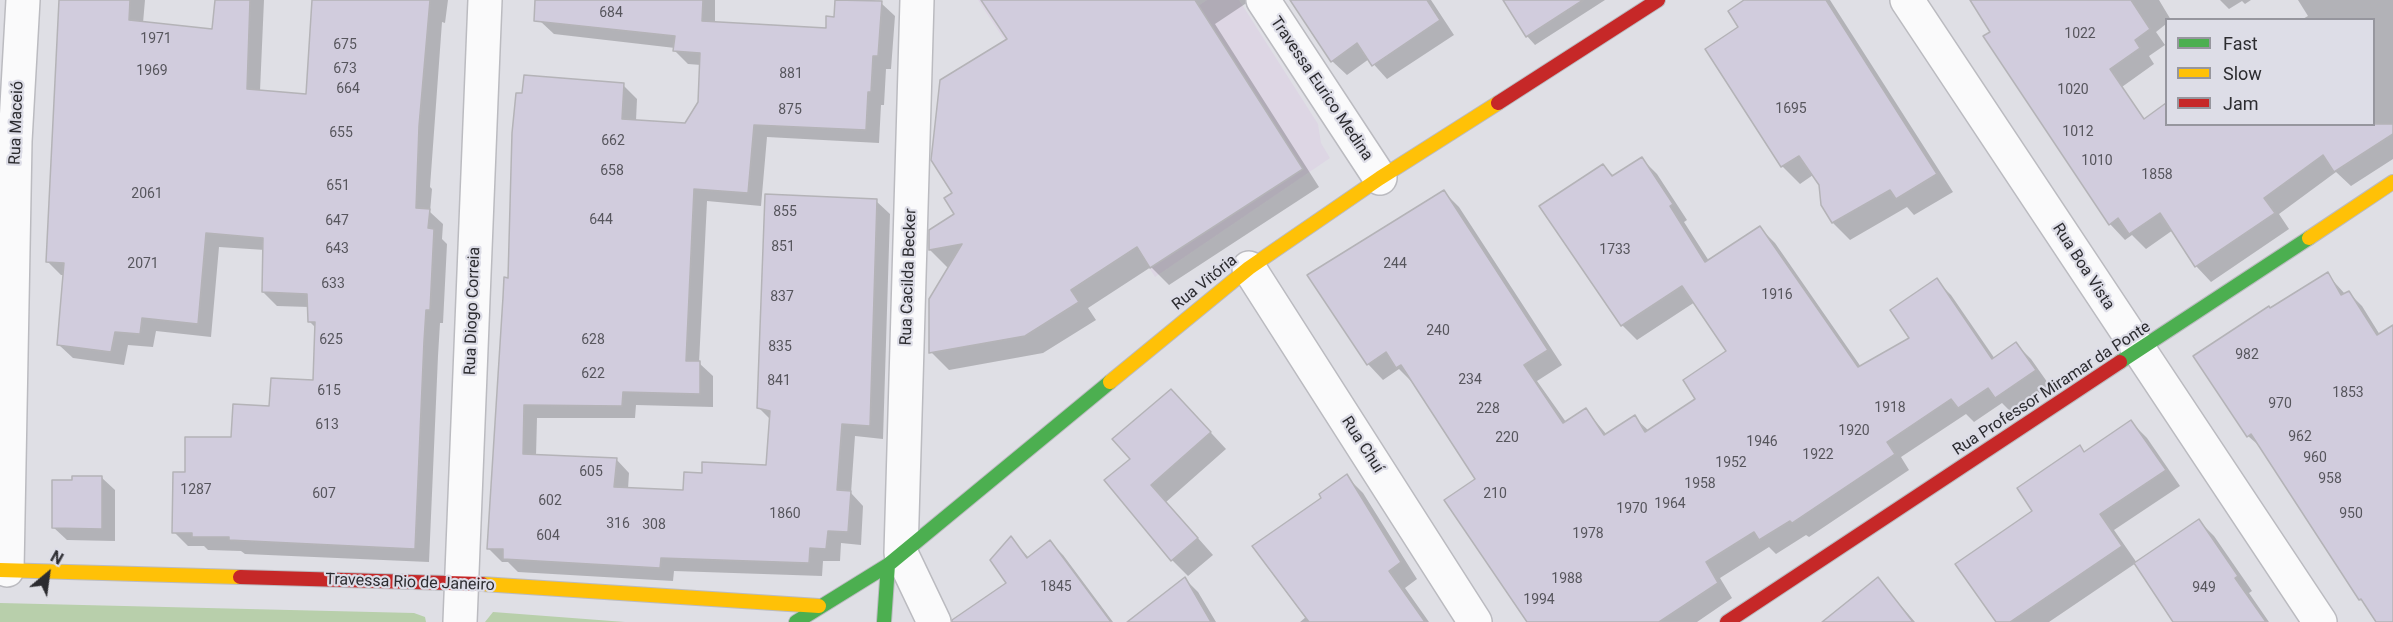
<!DOCTYPE html>
<meta charset="utf-8">
<style>
body{margin:0}
#map{position:relative;width:2393px;height:622px;overflow:hidden;background:#dfdfe5;font-family:Roboto,sans-serif}
canvas{display:block}
.legend{position:absolute;left:2165px;top:18px;width:210px;height:108px;box-sizing:border-box;background:#dddde7;border:2px solid #96969e;margin:0;padding:8px 10px;list-style:none;font-size:18px;color:#2c2c30}
.legend li{display:flex;align-items:center;gap:12px;height:30px}
.legend b{width:30px;border:2px solid #96969e}
.north{position:absolute;left:18px;top:544px;width:60px;height:60px;-webkit-text-stroke:4px #dddde7;paint-order:stroke;rotate:29deg;font-size:16px;font-weight:700;line-height:24px;text-align:center;color:#2c2c30}
.north::after{content:'';display:block;margin:auto;width:21px;height:27px;background:#2c2c30;clip-path:polygon(50% 0,100% 100%,50% 72%,0 100%)}
</style>
<div id="map">
<canvas width="2393" height="622"></canvas>
<ul class="legend">
<li><b style="height:8px;background:#4caf50"></b>Fast</li>
<li><b style="height:8px;background:#ffc107"></b>Slow</li>
<li><b style="height:8px;background:#c62828"></b>Jam</li>
</ul>
<div class="north">N</div>
</div>
<script>
const g = document.querySelector('canvas').getContext('2d');
g.lineJoin = 'round';
function fill(path, color) { g.fillStyle = color; g.fill(path, 'evenodd'); }
function trace(path, color, width, dash) { g.strokeStyle = color; g.lineWidth = width; g.lineCap = dash ? 'butt' : 'round'; g.setLineDash(dash || []); g.stroke(path); }
function label(font, color, halo, rows, align = 'center') {
  g.font = font + ' Roboto,sans-serif'; g.lineWidth = 4.5; g.setLineDash([]); g.textBaseline = 'middle'; g.strokeStyle = halo; g.fillStyle = color; for (const [text, x, y, turn = 0] of rows) {
    g.save(); g.translate(x, y); g.rotate((+turn || 0) * Math.PI / 180); g.textAlign = isNaN(turn) ? turn : align; if (halo) g.strokeText(text, 0, 0); g.fillText(text, 0, 0); g.restore();
  }
}
const education = new Path2D(`
 M978,0h153l25,34 51,-34h32l79,124 3,19 9,15 -175,119 -105,-168z`);
const green = new Path2D(`
 M0,603l414,10 11,4 1,5h-426z
 M493,612l132,10h-140z`);
const shadow = new Path2D(`
 M60,0h85l-2,23 71,8 3,-31h47l-4,91 47,4 17,-95h124l-3,23 -3,-1 -12,165 2,2 -2,23 13,12 -1,15 5,5 -4,79h-3l-2,33 -9,206 -184,-8 -4,-3 -33,-1 -4,-4h-16l-14,-14 12,-58 85,-66 43,-26 2,-54 -7,-7v-14l-32,-1 -14,-14 2,-42 -46,-3 -8,90 -55,-6 -3,16 -25,-2 -4,20 -51,-7 -14,-13 6,-70h-4l-14,-14z
 M542,0h173v23l112,6 8,-10 1,-19 45,3 14,13 -4,53h-5l-2,36h-3l-2,38 -112,-6 -6,69 -54,-5 -8,162 14,13v31l-77,-2 -1,13h-98l-1,38 80,3 13,14 -1,16 57,3 18,-18 65,-8 3,-46 -12,-12 117,-207 14,13 -7,225 -28,-3 -4,57 12,13 -2,39 -20,-2 -1,18h-17l-1,15 -148,-5 -1,10 -155,-9 -10,-10h-6l-13,-13 20,-270 2,-62 -1,-2 7,-120 106,-10 14,14 -1,22 50,3 14,-22 1,-37 -13,-1 -13,-13v-3l-121,-14 -14,-13z
 M983,0h268l-36,24 104,163 -150,98 -18,-18 -63,41 8,12 -53,33 -94,17 -18,-18 18,-83 -19,-19 1,-19 25,-16 -2,-21 55,-154z
 M1291,0h140l23,35 -67,44 -18,-20 -22,16 -15,-14z
 M1504,0h101l-70,45 -8,-9z
 M1747,0h83l123,192 -39,23 -7,-8 -57,33 -17,-17 -11,-18 -2,-20 -7,-10 -13,9 -18,-18 -75,-117 33,-21z
 M1972,0h187l12,20h-5v4l-10,8 9,13 -16,11 5,8 -74,53 65,3 21,-14v18h208v-104h-73l7,-4 -10,-16h95v159l-42,27 -15,-14 -57,42 10,15 -78,53 -15,-16 -23,-36 -27,19 -14,-14 -7,5 -15,-16 -125,-187 7,-5z
 M2220,0h31l-6,4 -3,-3 -13,8z
 M1642,159l15,15 30,46 -3,2 25,39 51,-33 15,15 86,124 50,-28 25,-59 15,15 44,64 21,-15 15,15 19,27 -39,26 -9,-9 -28,19 -8,-8 -65,43 8,13 -100,67 -3,-2 -30,19 -7,-7 -49,31 12,20 -35,24h-169l-51,-142 -65,-98 -13,-13 -16,11 -15,-16 76,-172 15,15 103,158 -25,16 29,41 20,-12 21,25 27,-18 15,14 48,-31 31,-48 -33,-50 -58,38 -15,-15 -19,-159 11,10z
 M2327,274l18,20 3,-2 14,14 18,29 13,-8v295h-17l-113,-173 -15,-13 -53,-80z
 M1187,407l39,42 -60,53 47,53 -25,21 -16,-16 -40,-101z
 M2131,422l16,16 33,48 -66,44 23,33 62,-42 15,15 38,55 -3,2 20,29h-94l-39,-59 -87,59h-51l36,-110 46,-65 5,6z
 M1346,476l17,17 54,86 -12,9 24,34h-129l6,-5 17,-119z
 M101,477l14,13v51l-48,-1 -14,-13z
 M1011,538l18,20 21,-16 13,13 50,67h-124l19,-38z
 M1185,579l13,13 18,30h-87z
 M1878,579l37,43h-91z`);
const building = new Path2D(`
 M59,0h71l-1,20 83,9 3,-29h35l-3,89 59,5 6,-94h118l-11,126 -3,82 14,1 -2,19 6,1 -4,81h-4l-2,31 -9,208 -186,-9v-3h-37v-4h-20l1,-61h12v-35h46l2,-33 36,2 2,-28 42,2 2,-58h-7l-1,-28 -45,-2 1,-54 -57,-5 -8,91 -56,-6 -2,16 -25,-2 -4,20 -54,-7 7,-82 -18,-1z
 M535,0h168l-1,21 124,7v-12l8,1 1,-17 47,1 -4,55h-5l-2,36h-3l-2,38 -112,-5 -6,68 -54,-4 -8,172h14v33l-77,-2 -1,14 -98,-1 -1,49 94,4 -3,29 69,3 1,-18 18,1v-11l64,3 4,-54 -13,-3 8,-214 112,5 -7,227 -28,-2 -5,66 14,1 -3,41 -20,-1 -2,18 -16,-1 -1,15 -148,-5 -1,10 -157,-9v-10h-16l16,-252 1,-20 4,1 4,-145 4,-40h6l2,-18 100,8 -2,36 63,4 13,-21 2,-49 -27,-2 2,-15 -141,-15z
 M981,0h214l108,169 -153,99 -13,-21 -66,43 8,12 -54,34 -96,17v-54l33,-55 -33,6v-20l25,-16 -10,-16 8,-5 -21,-33 9,-80 67,-41z
 M1290,0h137l13,20 -68,46 -15,-23 -26,19z
 M1503,0h80l-57,37z
 M1744,0h82l111,174 -41,25 -6,-9 -58,33 -11,-18 -2,-20 -20,-29 -18,11 -76,-118 33,-22 -10,-16z
 M1970,0h161l19,29 -15,11 5,8 -30,21 34,50 22,-16v21h227v10l-59,38 -11,-17 -59,43 11,15 -80,54 -35,-54 -31,21 -11,-16 -9,7 -126,-189 7,-4z
 M1642,157l31,47 -3,2 35,56 55,-36 98,141 51,-29 -19,-28 47,-32 55,81 24,-17 20,28 -41,28 -7,-10 -30,20 -7,-9 -64,43 8,12 -103,69 -2,-2 -31,19 -5,-8 -48,30 12,21 -59,39h-132l-83,-122 31,-21 -74,-114 -5,3 -10,-16 -19,13 -60,-90 137,-85 104,160 -24,15 39,58 23,-15 18,27 31,-20 10,17 50,-33 -12,-19 43,-29 -44,-65 -61,40 -82,-120 64,-42 9,12z
 M2328,272l13,23 8,-4 28,44 16,-10v297h-17l-15,-23 -2,1 -108,-166 -4,3 -54,-81 76,-50 1,2z
 M1171,389l40,43 -60,53 47,53 -27,23 -67,-81 26,-21 -18,-20z
 M2131,420l35,50 -66,44 22,32 -112,76h-14l-41,-58 77,-53 -15,-23 63,-43 4,7z
 M1347,474l54,88 -12,9 36,51h-116l-57,-76 69,-48 -2,-4z
 M72,476h30v53l-50,-1v-48h20z
 M2199,519l39,57 -3,2 31,44h-93l-39,-59z
 M1011,536l16,22 23,-18 61,82h-159v-2l54,-37 -16,-23z
 M1185,577l26,45h-84z
 M1878,577l35,45h-91z`);
const street = new Path2D(`
 M917,0l-16,553 33,69
 M1263,0l117,178
 M1907,0l413,622
 M1249,268l226,354
 M7,570l8,-429 8,-141
 M460,622l25,-622`);
const fast = new Path2D(`
 M2120,362l189,-124
 M796,622l92,-57 222,-183
 M884,622l4,-57`);
const slow = new Path2D(`
 M2309,238l84,-56
 M1110,382l139,-114 131,-90 118,-75
 M0,570l240,7
 M482,584l337,22`);
const jam = new Path2D(`
 M1498,103l160,-103
 M240,577l242,7
 M1727,622l393,-260`);
const numberNames = [
 ["684",611,13],
 ["1022",2080,34],
 ["1971",156,39],
 ["675",345,45],
 ["673",345,69],
 ["1969",152,71],
 ["881",791,74],
 ["664",348,89],
 ["1020",2073,90],
 ["1695",1791,109],
 ["875",790,110],
 ["1012",2078,132],
 ["655",341,133],
 ["662",613,141],
 ["1010",2097,161],
 ["658",612,171],
 ["1858",2157,175],
 ["651",338,186],
 ["2061",147,194],
 ["855",785,212],
 ["644",601,220],
 ["647",337,221],
 ["851",783,247],
 ["643",337,249],
 ["1733",1615,250],
 ["2071",143,264],
 ["244",1395,264],
 ["633",333,284],
 ["1916",1777,295],
 ["837",782,297],
 ["240",1438,331],
 ["625",331,340],
 ["628",593,340],
 ["835",780,347],
 ["982",2247,355],
 ["622",593,374],
 ["234",1470,380],
 ["841",779,381],
 ["615",329,391],
 ["1853",2348,393],
 ["970",2280,404],
 ["1918",1890,408],
 ["228",1488,409],
 ["613",327,425],
 ["1920",1854,431],
 ["962",2300,437],
 ["220",1507,438],
 ["1946",1762,442],
 ["1922",1818,455],
 ["960",2315,458],
 ["1952",1731,463],
 ["605",591,472],
 ["958",2330,479],
 ["1958",1700,484],
 ["1287",196,490],
 ["607",324,494],
 ["210",1495,494],
 ["602",550,501],
 ["1964",1670,504],
 ["1970",1632,509],
 ["1860",785,514],
 ["950",2351,514],
 ["316",618,524],
 ["308",654,525],
 ["1978",1588,534],
 ["604",548,536],
 ["1988",1567,579],
 ["1845",1056,587],
 ["949",2204,588],
 ["1994",1539,600]
];
const streetNames = [
 ["Travessa Eurico Medina",1321,89,56],
 ["Rua Maceió",17,123,-88],
 ["Rua Boa Vista",2083,267,57],
 ["Rua Cacilda Becker",909,277,-88],
 ["Rua Vitória",1205,283,-39],
 ["Rua Diogo Correia",473,311,-88],
 ["Rua Professor Miramar da Ponte",2052,389,-33],
 ["Rua Chuí",1362,445,57],
 ["Travessa Rio de Janeiro",410,583,2]
];
fill(education, '#ddd6e4');
fill(green, '#b8cfab');
fill(shadow, '#0003');
fill(building, '#d1ccdd');
trace(building, '#b4b3b7', 1.5);
trace(street, '#bbbbc0', 36);
trace(fast, '#bbbbc0', 16);
trace(slow, '#bbbbc0', 16);
trace(jam, '#bbbbc0', 16);
trace(street, '#fafafb', 33);
trace(fast, '#4caf50', 14);
trace(slow, '#ffc107', 14);
trace(jam, '#c62828', 14);
label('14px', '#57565d', null, numberNames);
label('16px', '#2c2c30', '#dddde7', streetNames);
</script>
